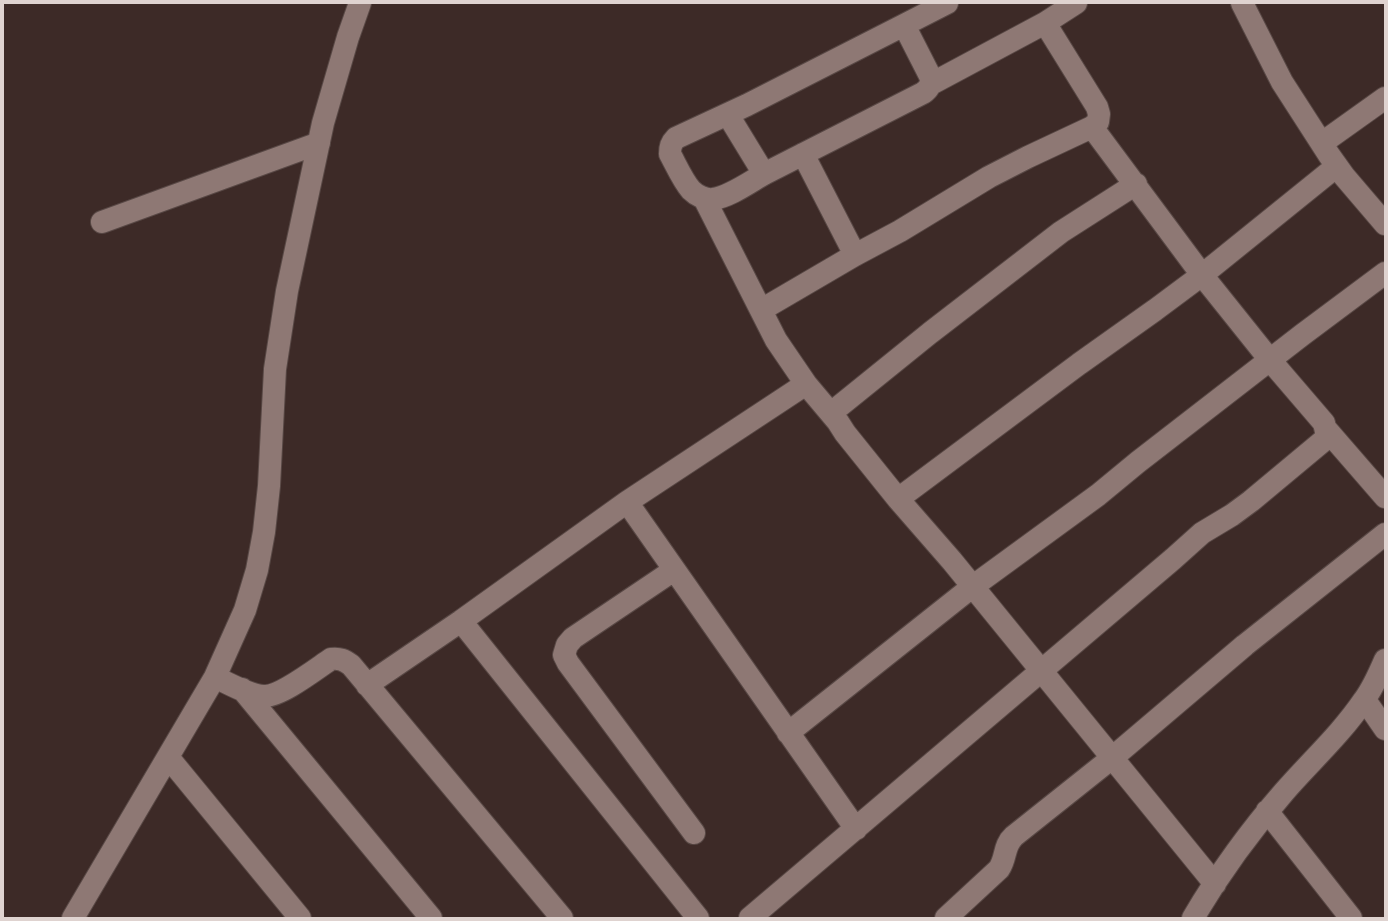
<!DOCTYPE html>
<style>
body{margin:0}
#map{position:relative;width:1388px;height:921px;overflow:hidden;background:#3d2a27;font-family:Arial,sans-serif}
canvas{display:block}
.frame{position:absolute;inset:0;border:4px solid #dfd3d0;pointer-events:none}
</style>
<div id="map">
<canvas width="1388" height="921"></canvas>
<div class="frame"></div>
</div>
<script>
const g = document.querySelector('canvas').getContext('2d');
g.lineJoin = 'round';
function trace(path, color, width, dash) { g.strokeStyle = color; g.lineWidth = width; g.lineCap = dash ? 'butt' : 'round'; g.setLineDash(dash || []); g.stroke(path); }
const minor = new Path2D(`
 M1242,3l40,79 47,73 15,21 41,48
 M1045,23l31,-20
 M904,25l-157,80 -71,33c-5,5 -6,9 -6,16 6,11 13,27 21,36 5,5 14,10 22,9 16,-2 37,-17 51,-25l159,-81c6,-4 8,-8 8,-15l-27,-53 43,-22
 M728,115l36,59
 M1322,143l63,-45
 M803,154l52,101
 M704,198l72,142 30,44 32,38 7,11 53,66 54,62 263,323
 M102,222l217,-79
 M761,310l94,-55 45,-24 89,-54 39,-20 64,-30 6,-5 1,-8 -2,-7 -52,-84 -114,61
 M831,413l99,-80 131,-101 75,-48
 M1326,429l59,68
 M898,499l181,-135 76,-54 47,-35 135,-109
 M627,502l229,327
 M674,570l-101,68 -6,7 -3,10 4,8 126,170
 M461,621l237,297
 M215,677c12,6 36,19 49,19 16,1 52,-27 67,-37 9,-1 13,1 20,6l211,253
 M367,685l94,-64 166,-119 179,-118
 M242,689l189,229
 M1365,700l20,29
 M788,733l184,-146 126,-92 40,-33 164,-127 83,-62
 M168,757l132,161
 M1267,811l84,107
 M73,918l142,-241 30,-67 12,-40 7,-38 5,-46 6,-117 12,-78 36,-168 25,-86 12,-34
 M750,918l423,-359 29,-26 30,-18 19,-14 72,-60 4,-5 -3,-13 -54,-63 -68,-85 -110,-148
 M946,918l53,-49c8,-12 4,-23 15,-33l98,-78 133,-113 140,-111
 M1193,918c26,-44 57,-87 91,-126 27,-31 57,-58 80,-92 9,-12 15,-26 21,-40`);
trace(minor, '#584845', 24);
trace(minor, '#8e7874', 22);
</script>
